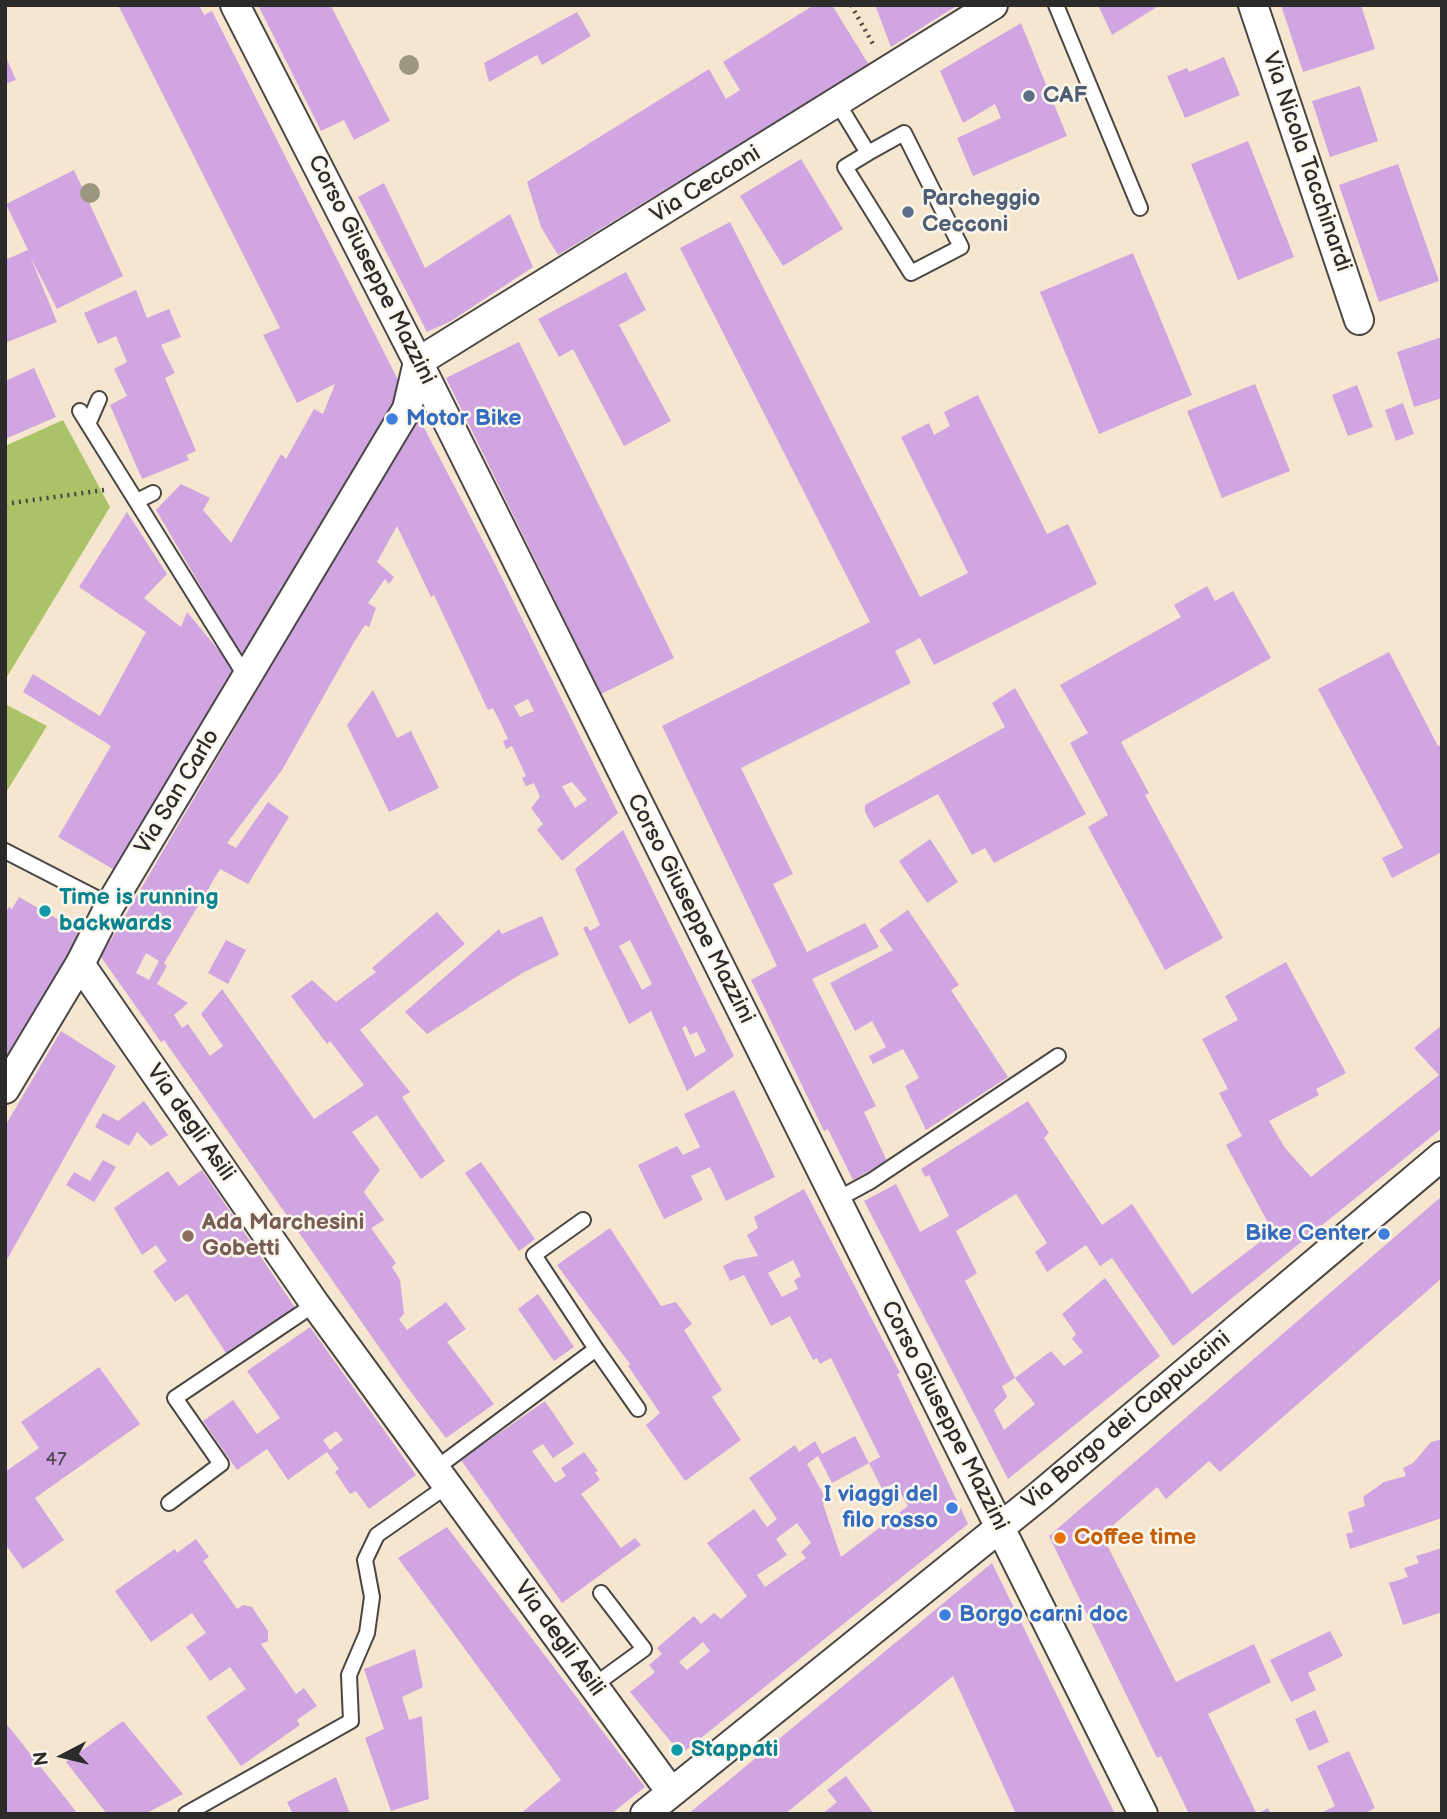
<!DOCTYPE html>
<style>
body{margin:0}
#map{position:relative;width:1447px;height:1819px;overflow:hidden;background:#f6e6cf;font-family:"Balsamiq Sans",sans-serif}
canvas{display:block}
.frame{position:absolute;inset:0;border:7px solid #2b2b2b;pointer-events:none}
.north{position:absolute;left:28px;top:1721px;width:70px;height:70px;-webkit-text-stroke:5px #fbf7ec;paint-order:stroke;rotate:263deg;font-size:19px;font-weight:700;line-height:28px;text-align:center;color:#2b2b2b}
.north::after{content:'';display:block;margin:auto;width:24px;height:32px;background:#2b2b2b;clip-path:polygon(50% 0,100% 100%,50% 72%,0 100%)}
</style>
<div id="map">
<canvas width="1447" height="1819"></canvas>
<div class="frame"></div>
<div class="north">N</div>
</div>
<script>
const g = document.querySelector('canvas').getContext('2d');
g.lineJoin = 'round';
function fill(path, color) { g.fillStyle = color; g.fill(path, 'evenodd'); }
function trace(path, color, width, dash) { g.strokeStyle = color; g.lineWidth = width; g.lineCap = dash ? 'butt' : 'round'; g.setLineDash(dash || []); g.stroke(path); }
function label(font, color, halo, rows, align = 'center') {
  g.font = font + ' "Balsamiq Sans",sans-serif'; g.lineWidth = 5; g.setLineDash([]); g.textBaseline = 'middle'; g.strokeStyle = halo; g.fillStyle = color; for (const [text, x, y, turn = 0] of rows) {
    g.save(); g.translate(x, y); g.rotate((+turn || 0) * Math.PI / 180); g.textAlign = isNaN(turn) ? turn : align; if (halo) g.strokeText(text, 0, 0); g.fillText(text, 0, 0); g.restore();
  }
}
const green = new Path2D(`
 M63,420l47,87 -105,173v-234z
 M5,704l42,22 -42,68z`);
const building = new Path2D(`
 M118,5h81l5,10 8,-4 186,369 -1,22 -149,252 -9,-2 -83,-142 25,-26 29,14 -7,12 28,33 50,-89 5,5 28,-50 9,5 12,-30 -38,19 -34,-68 17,-7z
 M258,5l73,1 59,115 -36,19 -10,-20 -23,11z
 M814,5h18l37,60 -311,190 -17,-28 -14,-45 182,-113 17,30 14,-9 -17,-28z
 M875,5h83l-67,42z
 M1098,5h62l-48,30z
 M1281,5h80l14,44 -72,23z
 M577,12l14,24 -49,29 -5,-10 -48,27 -5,-19z
 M1021,23l46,113 -94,40 -16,-38 44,-20 -6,-14 -32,19 -23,-52z
 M5,55l11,25 -11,4z
 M1224,57l16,38 -55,23 -18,-42 20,-8 2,4z
 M1360,86l18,55 -48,16 -18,-56z
 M1248,141l46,116 -56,23 -47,-116z
 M801,159l42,70 -60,37 -43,-70z
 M1398,164l41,117 -60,21 -40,-117z
 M74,170l49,106 -66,33 -27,-53 27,66 -52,21v-83l23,-10 -22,-46z
 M384,183l41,85 85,-54 23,53 -82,54 -24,11 -69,-135z
 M730,222l190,375 48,-24 -67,-136 28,-14 5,12 16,-9 -6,-14 34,-17 69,139 21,-10 29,60 -163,81 -14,-27 -25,13 16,32 -170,85 52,106 -20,10 34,68 58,-29 14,24 -67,32 64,127 -12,6 23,49 -34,19 -25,-51 -4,2 -73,-151 26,-14 -115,-240 208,-104 -190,-374z
 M1133,253l59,142 -93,39 -59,-142z
 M626,272l20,38 -27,15 52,96 -47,25 -51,-97 -14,8 -21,-38z
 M136,290l11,28 22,-9 12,28 -20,8 14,28 -10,5 31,73 -10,4 3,5 -47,19 -32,-74 17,-9 -13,-27 13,-7 -11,-26 -18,8 -14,-31z
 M1442,337v61l-28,9 -17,-55z
 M519,342l155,316 -73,36 -155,-316z
 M34,368l22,49 -51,22v-58z
 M1255,384l35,87 -68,27 -35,-87z
 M1357,385l16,42 -25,9 -16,-41z
 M1403,403l11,31 -18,7 -11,-31z
 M415,421l7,3 73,140 123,249 -56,48 -25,-31 6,-6 -12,-16 9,-11 -6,-14 -8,3 -4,-8 4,-2 -14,-30 -6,3 -3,-8 5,-2 -6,-13 -9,-18 -5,2 -54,-115 -3,2 -34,-71 -20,36 17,15 -5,7 -4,-5 -17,24 8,5 -7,19 -4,-2 -12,19 -71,126 -55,73 9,5 32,-46 21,15 -41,67 -28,-15 -56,94 3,3 -10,18 31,19 -14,12 8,13 6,-4 22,32 13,-10 -22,-32 21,-25 92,130 50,-34 -34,-44 -3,3 -36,-48 21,-16 24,22 40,-30 -4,-4 65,-56 28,32 -105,86 50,62 -8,5 43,64 -24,18 -44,-64 -25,17 28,38 -16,22 20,28 -13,8 25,35 -4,4 8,13 4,34 -5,5 8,11 39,-28 20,27 -19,13 47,62 -48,34 -39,-51 -243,-347 -3,2 -60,-85zM528,699l6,12 -14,6 -6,-11zM572,782l15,18 -12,8 -13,-22zM146,953l13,8 -10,19 -13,-7z
 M127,512l40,62 -23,24 37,29 6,-15 48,58 -117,202 -60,-35 53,-91 -88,-54 10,-18 67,42 46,-84 -67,-45z
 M1207,586l8,15 18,-10 38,67 -150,84 28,51 -4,2 78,143 -58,32 -77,-143 20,-12 -38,-72 18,-10 -28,-48 121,-68 -7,-12z
 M1389,652l49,94 4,-2v108l-50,26 -10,-20 21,-10 -85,-159z
 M1015,688l71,126 -92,49 -9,-15 -13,7 -34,-61 -64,34 -9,-16v-7l140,-78 -13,-24z
 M373,690l24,48 14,-7 28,57 -50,24 -42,-87z
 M623,830l111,226 -47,35 -36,-80 -22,13 -46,-96 4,-2 3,5 10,-6 -25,-56zM630,940l22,44 -10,6 -23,-44zM686,1026l4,9 7,-3 9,19 -11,6 -13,-29z
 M930,839l28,43 -31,21 -28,-42z
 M19,897l61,35 -75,132v-151l4,-6 3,2z
 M908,910l51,75 -8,5 57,87 -82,53 -21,-44 14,-8 -16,-29 -30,15 -4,-8 17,-9 -14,-26 -17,10 -25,-48 63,-33 -14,-20z
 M542,916l17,39 -35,17 -97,62 -22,-22 94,-83 3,5z
 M226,940l20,10 -18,34 -20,-11z
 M1286,962l60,111 -30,16 3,6 -50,26 16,27 26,29 128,-102 -25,-27 28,-23v103l-269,218 -61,-88 -12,8 -14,-21 -39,27 -12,-20 12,-9 -31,-49 -60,37 21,42 -12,8 50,97 -13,8 5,11 -13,13 10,20 31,-26 -20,-26 36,-27 13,15 19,-14 -11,-13 4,-5 -14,-20 43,-36 55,78 -152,123 -144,-278 32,-17 24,48 29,-16 -20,-41 -4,2 -4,-8 107,-68 21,32 -5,5 58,87 30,-21 60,90 81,-62 -47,-87 16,-9 -23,-43 9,-4 -26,-50 36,-19 -13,-24z
 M61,1031l55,35 -111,197v-137z
 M734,1090l41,87 -49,24 -16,-34 -19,9 12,24 -39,19 -26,-54 39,-19 6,9 17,-8 -16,-33z
 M144,1101l24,34 -17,11 -14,-14 -8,14 -34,-19 8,-14 15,8z
 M103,1160l13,7 -22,35 -28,-17 8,-13 16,9z
 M481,1162l54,77 -16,12 -54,-78z
 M202,1170l94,139 -68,47 -41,-62 -12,8 -22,-31 14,-10 -11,-16 -14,10 -28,-47 54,-37 11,15z
 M804,1189l96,184 -3,1 71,150 -287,230 -51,-62 25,-20 -6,-7 13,-11 -5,-6 37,-32 7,8 13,-11 7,6 26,-23 -40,-53 47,-34 13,18 10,-8 -28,-41 46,-33 4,7 16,-11 7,13 33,-18 14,27 -37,20 -14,-27 -11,8 20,37 -4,3 18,53 67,-51 -13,-23 -13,6 -13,-26 11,-6 -49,-99 -11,6 -3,-6 -4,2 -23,-44 -19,10 -27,-51 -14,6 -7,-15 12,-6 23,-4 -11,-21 11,-7 -4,-11zM793,1260l8,16 -7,4 4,9 -16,8 -14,-24zM797,1523l14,20 -10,9 5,6 -41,29 -8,-12 30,-20 -11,-16zM703,1642l7,9 -23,19 -8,-8z
 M1442,1196v82l-222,194 -11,-11 -43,38 -9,-12 -55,48 74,147 78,-38 17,38 -63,32 49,100 11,-6 3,6h-82l-28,-58 -4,2 -108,-222z
 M610,1228l51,78 15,-4 16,22 -8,6 38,60 -10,7 29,43 -56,41 -39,-56 14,-12 -32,-47 2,-2 -73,-99z
 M538,1294l36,53 -20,14 -36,-52z
 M310,1327l106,148 -47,34 -13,-18 -6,3 -15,-22 4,-3 -12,-17 -39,28 -21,-31 -30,21 -34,-49 30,-21 24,34 23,-16 -33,-47zM336,1431l7,9 -13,10 -7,-10z
 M99,1367l41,57 -105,74 29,42 -41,29 -18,-25v-72l34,-24 -18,-26z
 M545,1401l29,43 -21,14 -10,-14 -11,7 23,32 11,-7 -5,-8 23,-16 14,19 -3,1 5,8 -19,14 40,54 14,-10 6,7 -79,58 -101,-143z
 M1442,1439v79l-92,31 -4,-15 7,-2 -5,-20 17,-6 -2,-9 21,-15 22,-6 -3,-8 10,-5 18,-21z
 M447,1527l198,260 -34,27h-91l41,-34 -163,-222z
 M196,1539l13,18 -6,4 34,48 6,-4 9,2 16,24v10l-7,3 35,50 8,-6 13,18 -20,14 3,5 -59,41 -35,-49 40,-28 -16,-22 -20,14 -24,-34 20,-14 -14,-20 -41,29 -36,-51 60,-42 2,4z
 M1442,1548v64l-39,13 -14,-42 19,-6 -4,-9 15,-5 -3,-7z
 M992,1563l123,251h-99l-63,-138 -168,138h-97z
 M1330,1631l13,25 -35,17 8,17 -25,12 -21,-42z
 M415,1649l8,38 -21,10 7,23 13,-4 7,83 -38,12 -26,-73 19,-9 -20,-60z
 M1315,1710l14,32 -20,9 -14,-32z
 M123,1721l60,73 -38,20h-38l-41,-52z
 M5,1722l73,92h-73z
 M1349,1751l26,57 -12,6h-44l16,-8 -18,-40z
 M846,1776l28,38h-52l15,-12 -10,-12z
 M336,1777l14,37h-57l-6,-12z`);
const path = new Path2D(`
 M851,5l22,39
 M5,504l99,-14`);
const service = new Path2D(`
 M1056,5l84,203
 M837,102l31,51 -23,14 66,106 50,-26 -57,-114 -36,20
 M80,411l166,266
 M89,422l10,-23
 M137,501l16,-8
 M5,851l105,54
 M836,1200l35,-19 187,-125
 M596,1349l42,60
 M435,1469l161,-120 -62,-94 49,-35
 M169,1503l52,-39 -46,-66 140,-94
 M593,1686l51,-37 -43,-56
 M186,1814l165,-93 -2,-46 18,-42 5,-36 -7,-37 12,-25 70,-49`);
const minor = new Path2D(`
 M235,5l183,357 725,1452
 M1253,5l106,315
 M418,362l575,-357
 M80,964l235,340 356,488
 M5,1089l75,-125 30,-59 297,-496 11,-47
 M645,1814l394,-318 403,-340`);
const trees = [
 [409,65],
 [90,193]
];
const markers = [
 [1029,96,7,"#5c6f8a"],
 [908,212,7,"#5c6f8a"],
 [392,419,7,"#3f7fe0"],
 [45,911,7,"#0f9aa8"],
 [1384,1234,7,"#3f7fe0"],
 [188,1236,7,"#8d6e63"],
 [952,1508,7,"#3f7fe0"],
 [1060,1538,7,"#e8710a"],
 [945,1615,7,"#3f7fe0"],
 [677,1750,7,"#0f9aa8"]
];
const numberNames = [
 ["47",56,1460]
];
const serviceNames = [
 ["CAF",1043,96],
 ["Parcheggio",922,199],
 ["Cecconi",922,225]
];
const streetNames = [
 ["Via Nicola Tacchinardi",1306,162,71],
 ["Via Cecconi",706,185,-32],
 ["Corso Giuseppe Mazzini",371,270,63],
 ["Via San Carlo",178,792,-59],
 ["Corso Giuseppe Mazzini",690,909,63],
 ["Via degli Asili",190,1123,55],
 ["Corso Giuseppe Mazzini",944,1416,63],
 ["Via Borgo dei Cappuccini",1127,1421,-40],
 ["Via degli Asili",559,1639,54]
];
const shopNames = [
 ["Motor Bike",406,419],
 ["Bike Center",1370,1234,"right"],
 ["I viaggi del",938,1495,"right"],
 ["filo rosso",938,1521,"right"],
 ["Borgo carni doc",959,1615]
];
const cultureNames = [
 ["Time is running",59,898],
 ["backwards",59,924],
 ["Stappati",691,1750]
];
const educationNames = [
 ["Ada Marchesini",202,1223],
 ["Gobetti",202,1249]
];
const foodNames = [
 ["Coffee time",1074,1538]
];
fill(green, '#aac368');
fill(building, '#d1a5e1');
trace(service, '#494744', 18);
trace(minor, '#494744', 32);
trace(path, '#494744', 4.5, [2, 5]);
trace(service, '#fff', 14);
trace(minor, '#fff', 28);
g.fillStyle = '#9b987f';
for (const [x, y] of trees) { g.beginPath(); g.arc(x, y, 10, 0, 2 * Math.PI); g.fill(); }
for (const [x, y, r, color] of markers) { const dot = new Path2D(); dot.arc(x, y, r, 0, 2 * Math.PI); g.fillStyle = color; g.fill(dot); trace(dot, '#fbf7ec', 2.5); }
label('19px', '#544a58', null, numberNames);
label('bold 23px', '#4e5e75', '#fbf7ec', serviceNames, 'left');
label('23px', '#2b2b2b', '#fbf7ec', streetNames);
label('bold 23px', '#366cbe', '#fbf7ec', shopNames, 'left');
label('bold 23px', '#0d838f', '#fbf7ec', cultureNames, 'left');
label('bold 23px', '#785e54', '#fbf7ec', educationNames, 'left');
label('bold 23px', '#c56008', '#fbf7ec', foodNames, 'left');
</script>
